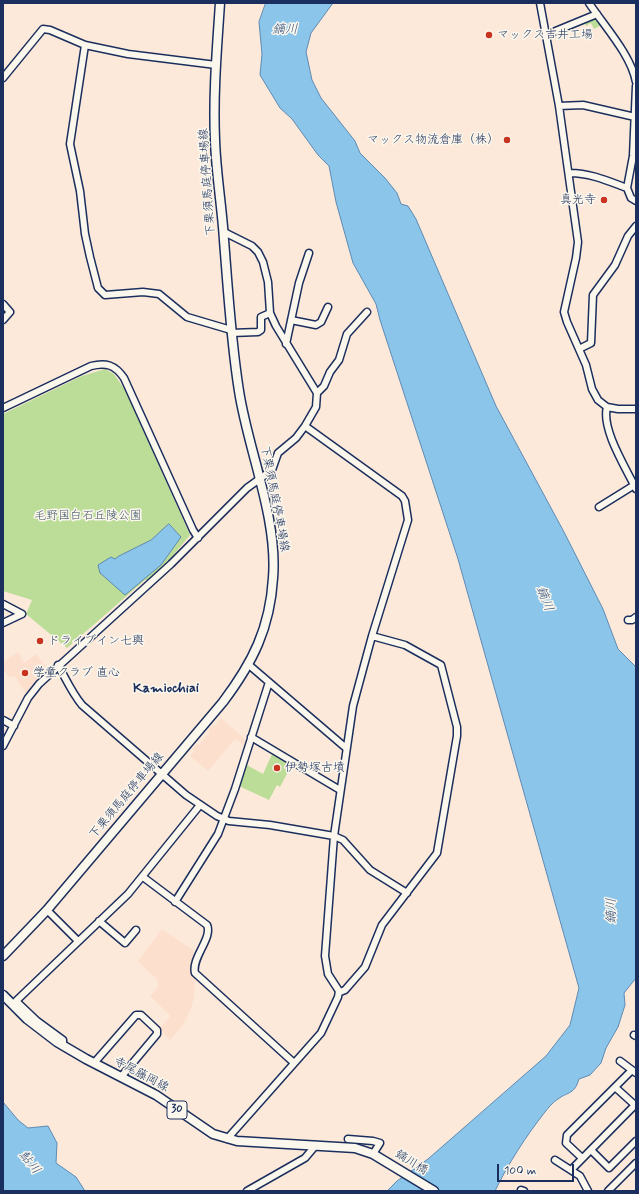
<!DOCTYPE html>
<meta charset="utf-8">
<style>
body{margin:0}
#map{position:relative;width:639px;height:1194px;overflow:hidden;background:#fce9da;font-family:Mynerve,sans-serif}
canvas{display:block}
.frame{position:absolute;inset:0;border:4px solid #1b2f5e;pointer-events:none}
.scale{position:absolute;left:497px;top:1164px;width:77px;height:18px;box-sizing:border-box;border:2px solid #1b2f5e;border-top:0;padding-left:5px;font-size:12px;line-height:14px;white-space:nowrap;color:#1b2f5e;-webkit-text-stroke:3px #fbf7ec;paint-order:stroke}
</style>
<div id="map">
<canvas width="639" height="1194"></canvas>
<div class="frame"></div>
<div class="scale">100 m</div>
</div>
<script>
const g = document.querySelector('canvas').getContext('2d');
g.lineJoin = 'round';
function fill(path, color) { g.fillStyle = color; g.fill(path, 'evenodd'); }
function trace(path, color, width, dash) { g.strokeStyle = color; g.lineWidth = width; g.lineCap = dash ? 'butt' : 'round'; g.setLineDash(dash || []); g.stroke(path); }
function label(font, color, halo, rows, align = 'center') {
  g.font = font + ' Mynerve,"Klee One",sans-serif'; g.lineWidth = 3; g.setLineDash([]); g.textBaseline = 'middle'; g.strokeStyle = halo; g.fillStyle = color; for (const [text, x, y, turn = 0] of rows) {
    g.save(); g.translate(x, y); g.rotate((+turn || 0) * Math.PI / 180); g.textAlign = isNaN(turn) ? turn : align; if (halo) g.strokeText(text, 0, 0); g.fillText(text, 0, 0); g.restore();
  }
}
const built = new Path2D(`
 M18,652l6,11 12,-9 12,15 -18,18 -4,7 -11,-18 -6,1 -6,-9v-6z
 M221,718l26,23 -1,6 -11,-8 -27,32 -18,-15 4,-5 -2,-2 5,-5 2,1 11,-13 -2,-2 5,-5 2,1z
 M162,929l35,24 -3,44 -3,12 -8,16 -13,15 -11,-11 12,-13 -21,-20 8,-9 -1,-7 -19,-19z`);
const green = new Path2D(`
 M594,17l3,1 4,7 -7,4 -3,-6 -5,3 -2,-4z
 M105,369l9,5 11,16 65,145 -19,23 -23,22h-3l-78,68 -41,-34 6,-14 -29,-9v-177l79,-38z
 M273,752l19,12 -12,23 -3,-2 -8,15 -30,-14 6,-22 18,10z`);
const water = new Path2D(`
 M266,3h67l-22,30 -5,19 6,28 9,18 34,43 5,12 25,25 12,15 4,11 7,2 8,13 80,187 68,126 39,77 15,40 18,18v311l-12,15 1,12 -7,22 -12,21 -5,15 -11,12 -11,4c-5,16 -10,12 -21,20 -5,3 -10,9 -13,13 -19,24 -37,52 -50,79h-108l10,-10 31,-22 118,-103 24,-31 9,-37 -121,-429 -78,-239 -4,-16 -23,-41 -17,-61 -7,-36 -11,-11 -26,-36 -12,-11 -20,-33 2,-21 -3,-32z
 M169,524l12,13 -20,28 -36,30 -25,-22 -2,-8 13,-8 4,2 4,-3 32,-16z
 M3,1102l15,18 10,8 20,-2 9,17 -1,20 20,14 9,14h-82z`);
const minor = new Path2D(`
 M540,3l19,103 19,136 -2,16 -12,54 3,10 19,43 6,24 6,11 9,7 11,2h18
 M589,3c16,24 42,52 47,79
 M546,35l51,-21
 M85,45l-15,99 10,47 5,43 5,23 8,31 7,7 38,-3 16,2 28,23 44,13
 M3,78l40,-49 7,1 35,15 43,9 88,11
 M636,86l-3,70 -6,32 4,10 5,3
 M559,106l24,-1 52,12
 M570,173c20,0 38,8 57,15
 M3,304l7,8 -7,8
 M291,320l25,5 5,-3 7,-15
 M231,333l27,-1 3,-2v-13l9,-4
 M286,344l13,-61 10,-30
 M579,349l12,-6 2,-48 22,-30 13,-29 8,-10
 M317,393l7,-7 6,-14 9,-12 8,-26 20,-22
 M607,407c-6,22 19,61 29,82
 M3,408l88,-42c15,-4 24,-1 33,12l69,152 5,8
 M599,507l37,-23
 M3,604l19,10
 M628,620h4l4,-3
 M3,623l19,-9
 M58,665c8,14 14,28 24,40l104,90 31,21 12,5 41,4 64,11 9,4 27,30 37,23
 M249,665l97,83
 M3,720l11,6
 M251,737l89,53
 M3,746l25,-48 11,-14 132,-120 76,-76 25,-18 6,-17 18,-15 9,-12 11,-19 1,-14 -41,-67 -6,-13 -2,-31 -5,-20 -5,-10 -6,-6 -28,-14
 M143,877l64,48c6,13 -16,33 -12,48l98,89
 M175,902l43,-68 17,-45 34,-107
 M47,910l31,31
 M99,921l26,22 11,-13
 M340,992l5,-2 20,-23 17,-42 55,-72 20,-117v-9l-16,-62 -36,-20 -33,-9
 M634,1035l2,1
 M63,1045v-5l-26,-19 -21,-20 112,-107 72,-89
 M620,1061l16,12
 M94,1063l42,-48h5l16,15v4l-36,43
 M616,1088l20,18
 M227,1139l94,-106 17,-36 1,-6 -11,-17 -3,-18 9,-120 19,-130 19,-70 36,-116 -3,-19 -3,-5 -97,-70
 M348,1139l25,2 7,2 -7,11
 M591,1150l18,18 27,-27
 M582,1158l-16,-15 1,-8 65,-65
 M555,1160l25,16 8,15
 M571,1170l64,-65
 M521,1190l3,1
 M247,1191l58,-33 11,-13
 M608,1191l28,-28`);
const major = new Path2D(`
 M3,956l44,-46 176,-208c30,-40 47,-74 50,-124 5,-60 -25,-128 -34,-187 -8,-50 -11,-101 -15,-151 -2,-33 -8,-67 -9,-100 -2,-46 2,-92 5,-137
 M3,995l24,24 30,23 29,17 70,36 57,39 24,7 118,7 18,6 61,37`);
const markers = [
 [489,35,4,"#c8321e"],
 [507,140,4,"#c8321e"],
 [604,200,4,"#c8321e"],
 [40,641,4,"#c8321e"],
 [25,673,4,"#c8321e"],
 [277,768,4,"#c8321e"]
];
const shields = [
 [177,1110,20]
];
const shieldNames = [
 ["30",177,1110]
];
const poiNames = [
 ["マックス吉井工場",497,35],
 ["マックス物流倉庫（株）",499,140,"right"],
 ["真光寺",596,200,"right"],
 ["ドライブイン七輿",48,641],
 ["学童クラブ 直心",33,673],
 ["伊勢塚古墳",285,768]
];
const streetNames = [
 ["下栗須馬庭停車場線",208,182,-94],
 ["下栗須馬庭停車場線",274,499,79],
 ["下栗須馬庭停車場線",127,796,-50],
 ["寺尾藤岡線",141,1075,28],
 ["鏑川橋",411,1163,32]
];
const parkNames = [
 ["毛野国白石丘陵公園",88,516]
];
const waterNames = [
 ["鏑川",285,30],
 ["鏑川",544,599,69],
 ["鏑川",612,911,-90],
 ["鮎川",29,1163,51]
];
const quarterNames = [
 ["Kamiochiai",166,689]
];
fill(built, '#fddfcd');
fill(green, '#bcdd97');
fill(water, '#8bc5ea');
trace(water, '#5e89b2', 1);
trace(minor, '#1b2f5e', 9);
trace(major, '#1b2f5e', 11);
trace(minor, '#fbf7ec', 6);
trace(major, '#fbf7ec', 8);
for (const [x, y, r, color] of markers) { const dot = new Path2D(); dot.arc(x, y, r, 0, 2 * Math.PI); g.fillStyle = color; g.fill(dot); trace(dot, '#fbf7ec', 1.5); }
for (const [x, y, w] of shields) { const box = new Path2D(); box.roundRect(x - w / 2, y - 9, w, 18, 3); g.fillStyle = '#fbf7ec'; g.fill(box); trace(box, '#1b2f5e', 1); }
label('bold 11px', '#1b2f5e', null, shieldNames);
label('12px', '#1b2f5e', '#fbf7ec', poiNames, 'left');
label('12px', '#1b2f5e', '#fbf7ec', streetNames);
label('12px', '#435a6c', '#fbf7ec', parkNames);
label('italic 13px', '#375481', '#fbf7ec', waterNames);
label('bold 14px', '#1b2f5e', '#fbf7ec', quarterNames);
</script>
